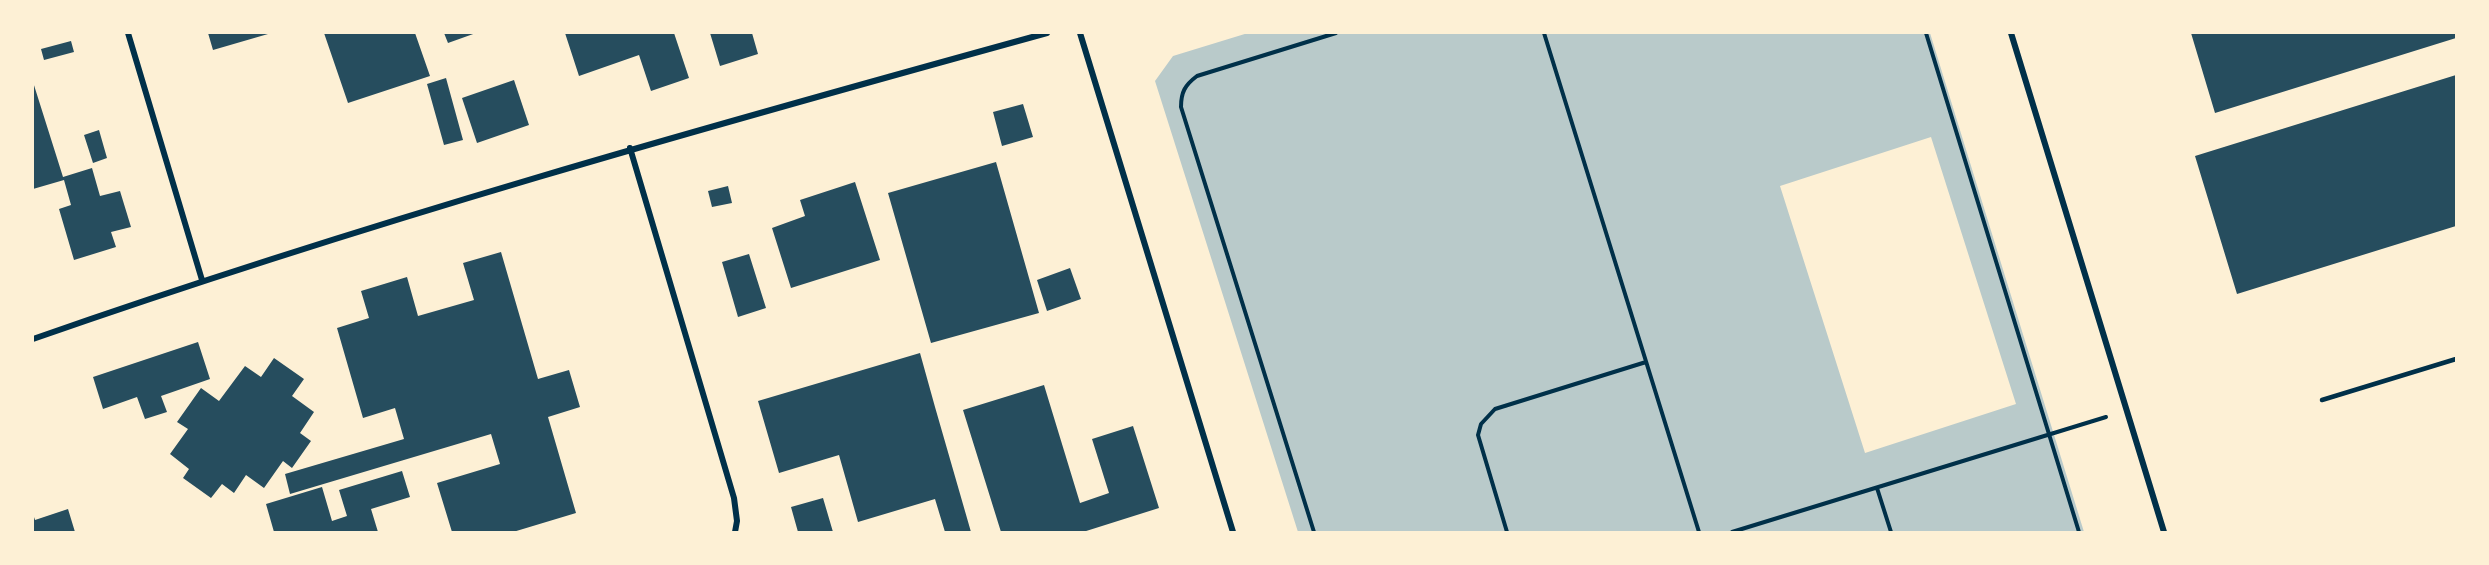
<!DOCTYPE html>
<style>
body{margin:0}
#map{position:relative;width:2489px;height:565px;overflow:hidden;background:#fdf0d5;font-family:"Fira Sans Condensed",sans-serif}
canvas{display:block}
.frame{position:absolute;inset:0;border:34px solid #fdf0d5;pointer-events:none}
</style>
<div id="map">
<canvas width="2489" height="565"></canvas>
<div class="frame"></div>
</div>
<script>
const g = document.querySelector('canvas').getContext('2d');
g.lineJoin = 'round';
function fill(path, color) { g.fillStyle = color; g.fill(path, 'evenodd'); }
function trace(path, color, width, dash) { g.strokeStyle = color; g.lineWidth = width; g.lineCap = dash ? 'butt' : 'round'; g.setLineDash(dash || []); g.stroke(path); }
const green = new Path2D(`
 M1248,33h682l154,499h-786l-143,-451 18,-25zM1931,137l85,267 -151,49 -85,-267z`);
const building = new Path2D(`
 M208,33h60v1l-55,16z
 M324,33h91l15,43 -82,27z
 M444,33h32l-28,10z
 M565,33h109l15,45 -38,13 -12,-36 -60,21z
 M710,33h42l6,21 -38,12z
 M2191,33h265v5l-241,75z
 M71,41l3,11 -30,8 -3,-11z
 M2456,75v151l-219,68 -42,-138z
 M446,78l17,62 -19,5 -17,-61z
 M514,80l15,45 -52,18 -15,-45z
 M33,82l30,95 29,-9 8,28 20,-5 11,36 -20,5 5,15 -42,13 -15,-51 12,-4 -7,-25 -31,9z
 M1023,104l10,33 -31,9 -9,-34z
 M99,130l8,28 -14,5 -9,-28z
 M996,162l43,151 -108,30 -43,-150z
 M855,182l25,78 -89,28 -19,-60 33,-12 -5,-16z
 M728,186l4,17 -20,4 -4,-16z
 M501,252l37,127 31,-9 11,37 -32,10 28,96 -63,19h-61l-15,-49 63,-19 -9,-30 -201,60 -5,-20 119,-35 -9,-31 -32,10 -26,-90 32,-10 -8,-27 46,-14 11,39 56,-16 -11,-37z
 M749,254l17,54 -28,9 -16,-55z
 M1070,268l11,31 -34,12 -10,-31z
 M198,342l12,37 -49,17 6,16 -22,7 -8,-22 -34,12 -10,-32z
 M920,353l15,54 36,125h-26l-10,-33 -77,23 -19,-67 -60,18 -21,-72z
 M274,358l30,21 -12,17 22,16 -14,21 11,8 -19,27 -9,-7 -19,27 -18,-13 -12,18 -12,-9 -11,14 -28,-20 6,-9 -19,-15 18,-25 -11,-7 24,-34 18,13 26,-35 16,11z
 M1044,385l36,118 29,-10 -17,-54 41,-13 26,82 -76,24h-82l-38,-122z
 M402,471l8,26 -39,12 7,23h-104l-8,-28 56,-17 10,34 15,-5 -8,-26z
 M823,498l10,34h-35l-7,-25z
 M68,509l7,23h-42v-18l2,6z`);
const path = new Path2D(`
 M1544,33l155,499
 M1926,33l153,499
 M1877,488l14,44
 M1314,532l-133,-425c0,-15 4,-22 16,-31l139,-43
 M1507,532l-29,-97 3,-11 14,-15 151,-47
 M1732,532l374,-115`);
const service = new Path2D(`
 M2322,400l134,-41`);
const minor = new Path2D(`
 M128,33l74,247
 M1080,33l153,499
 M2011,33l153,499
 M630,148l104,350 3,23 -2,11
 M33,339c334,-117 673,-212 1014,-306`);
fill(green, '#b9caca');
fill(building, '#264d5e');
trace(path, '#003049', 4);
trace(service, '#003049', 4.5);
trace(minor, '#003049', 6);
</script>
